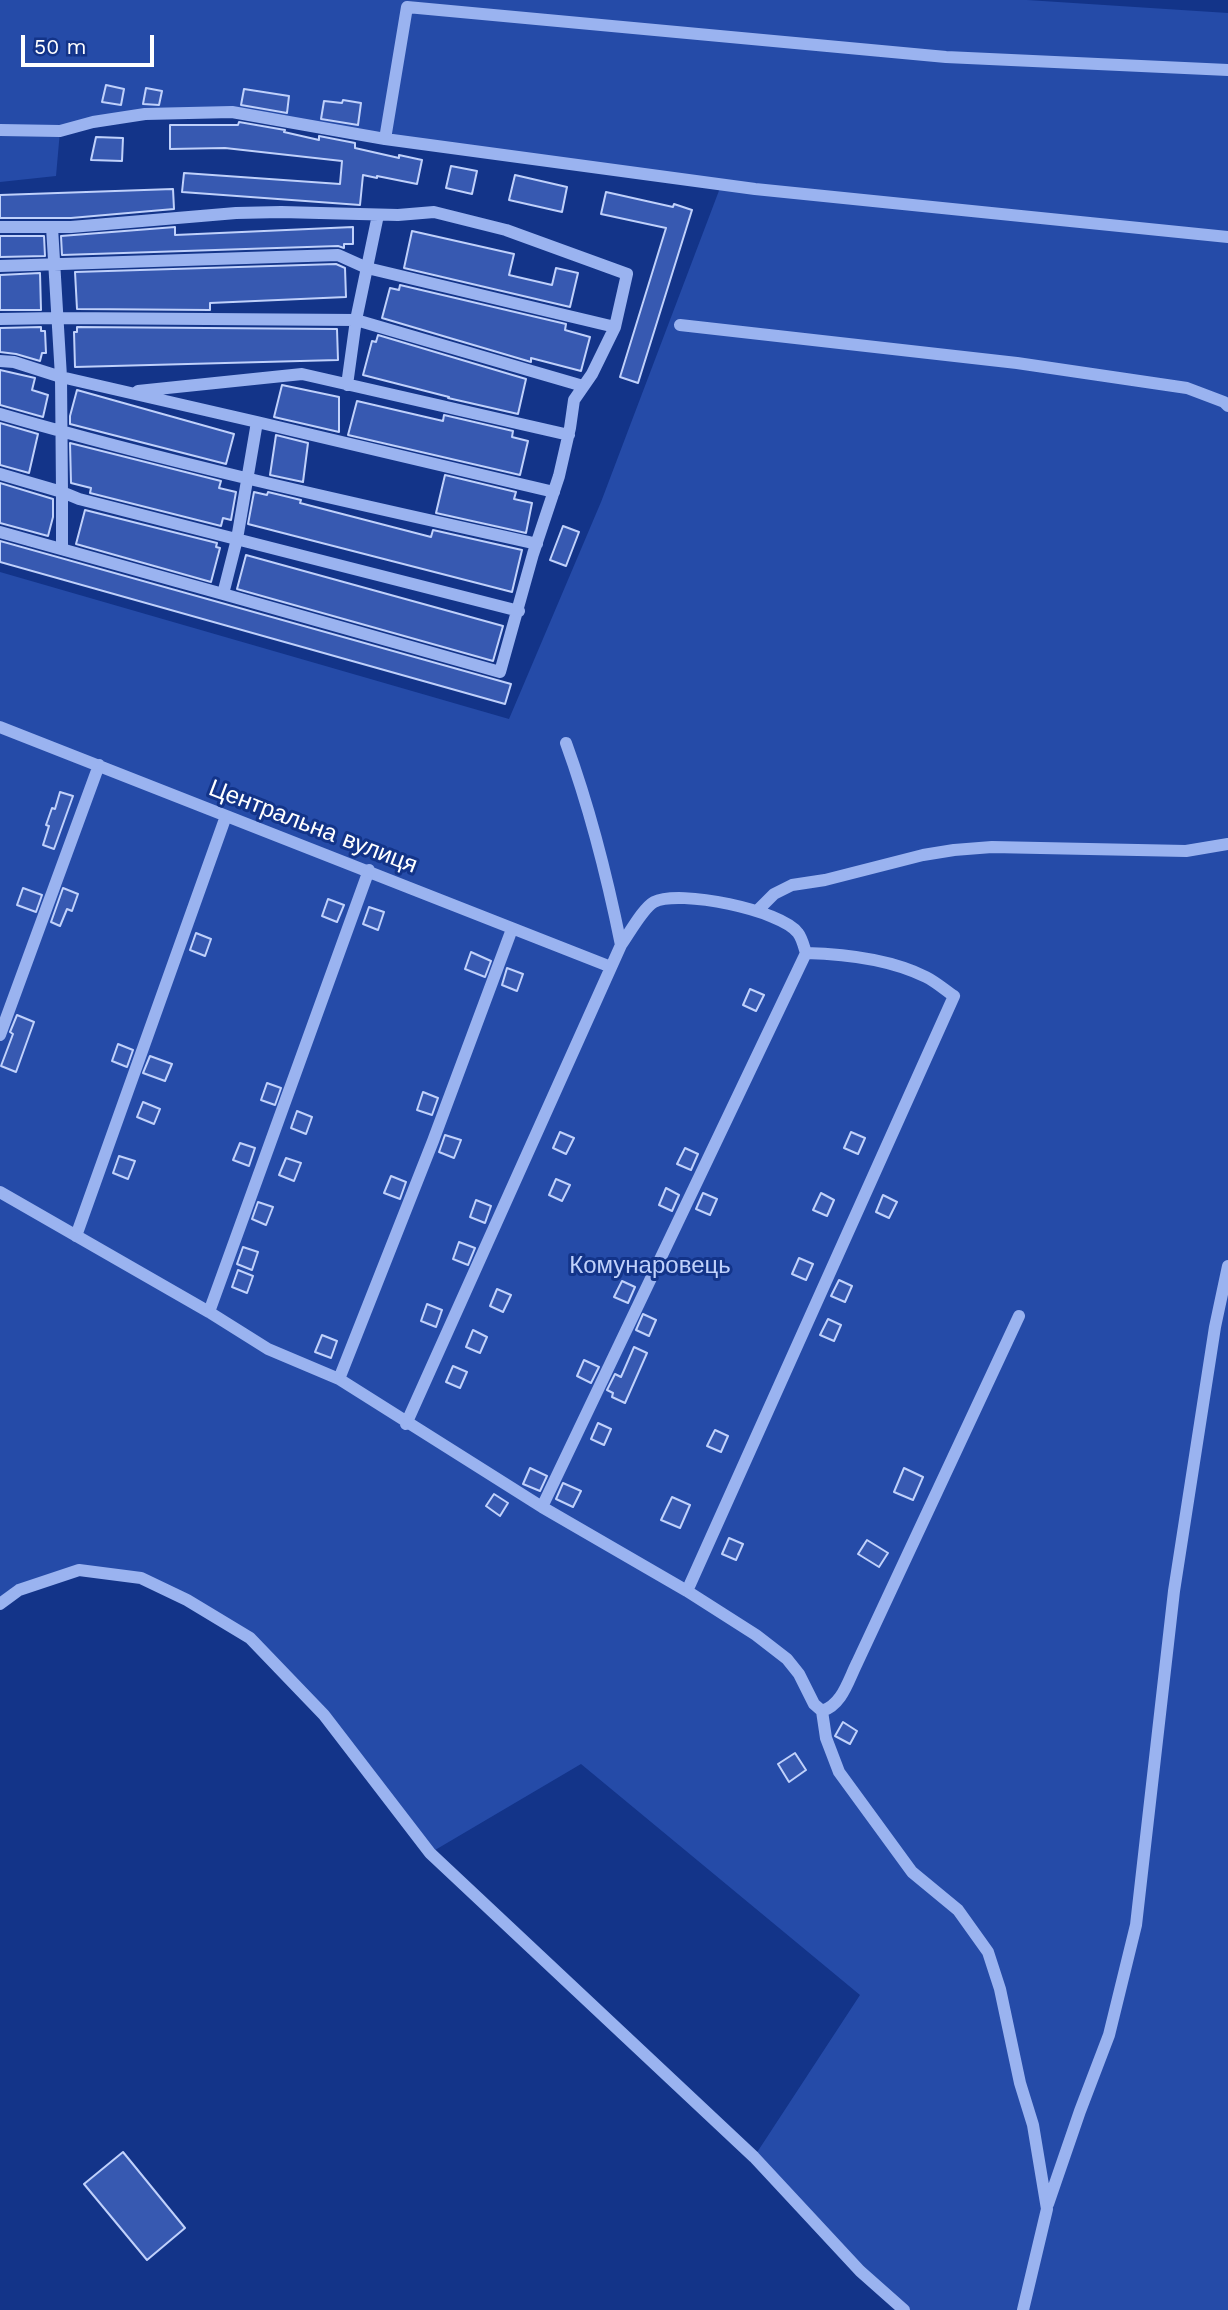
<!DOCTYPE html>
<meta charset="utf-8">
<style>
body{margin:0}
#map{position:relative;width:1228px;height:2310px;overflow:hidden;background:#133489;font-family:"Work Sans",sans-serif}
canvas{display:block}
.scale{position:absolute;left:21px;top:35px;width:133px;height:32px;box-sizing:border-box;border:4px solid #fff;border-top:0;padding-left:9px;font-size:21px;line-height:24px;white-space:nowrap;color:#fff;-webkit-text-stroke:5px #133489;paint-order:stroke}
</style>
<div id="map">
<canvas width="1228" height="2310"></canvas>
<div class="scale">50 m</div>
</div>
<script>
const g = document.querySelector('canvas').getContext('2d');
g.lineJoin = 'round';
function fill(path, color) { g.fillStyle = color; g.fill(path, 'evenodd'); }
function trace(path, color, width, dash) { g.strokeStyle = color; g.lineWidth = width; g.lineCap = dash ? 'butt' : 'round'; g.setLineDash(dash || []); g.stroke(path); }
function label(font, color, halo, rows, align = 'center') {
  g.font = font + ' "Work Sans",sans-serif'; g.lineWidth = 6; g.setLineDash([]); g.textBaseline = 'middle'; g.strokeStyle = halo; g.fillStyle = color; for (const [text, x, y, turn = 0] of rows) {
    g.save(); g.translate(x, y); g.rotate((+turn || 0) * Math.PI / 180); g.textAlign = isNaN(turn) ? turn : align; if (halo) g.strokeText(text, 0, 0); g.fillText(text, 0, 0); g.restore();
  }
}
const green = new Path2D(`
 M0,0h1027l201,13v2297h-324l-150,-153 106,-162 -279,-231 -151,89 -106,-138 -74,-77 -109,-60 -62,-8 -79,34v-1032l509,147 92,-217 119,-314 -488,-76 -139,10 -33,9 -4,45 -56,6z`);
const building = new Path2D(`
 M106,85l18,4 -3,16 -19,-3z
 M146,88l16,3 -3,14 -16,-1z
 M244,89l45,7 -2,17 -46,-8z
 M343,100l18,3 -3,22 -37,-6 3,-18 18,2z
 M239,122l46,8 -1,2 35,8v-4l36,7v5l44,10v-3l23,5 -5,24 -40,-8v2l-14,-3 -3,30 -178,-13 2,-19 156,11 2,-23 -117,-13 -55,1v-24h68z
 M96,137l27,1 -1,23 -31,-1z
 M451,166l26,5 -5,23 -26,-6z
 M515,175l52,12 -5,25 -53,-12z
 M173,189l1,20 -103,9h-71v-23z
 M606,192l67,15 1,-3 18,6 -54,173 -18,-6 46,-149 -65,-14z
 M175,227v8l178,-8v17h-9v4l-6,-2 -276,9 -1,-19z
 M412,231l102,23 -5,21 43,10 4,-17 22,5 -8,34 -166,-39z
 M0,236h44l1,20 -45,1z
 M336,264l9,4 1,29 -136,6v7l-133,-1 -2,-37z
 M40,273l1,37h-41v-35z
 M400,285l166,39 -1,6 25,7 -9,34 -50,-13v4l-149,-44 8,-30 9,2z
 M41,327v4h4l1,22h-4l-2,8 -24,-7 -16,-2v-24z
 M77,327l260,2 1,31 -263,7 -1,-35h3z
 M378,335l148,44 -8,35 -70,-16 1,-1 -86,-22 9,-34 4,1z
 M0,370l35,8 -3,12 16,5 -5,22 -43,-12z
 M282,385l57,12v35l-65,-15z
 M77,390l157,44 -8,30 -156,-40v-8z
 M357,401l86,20 1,-6 69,16 -1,6 16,4 -8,34 -172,-40z
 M0,423l38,11 -9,39 -29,-8z
 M276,435l32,8 -5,39 -33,-7z
 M70,443l151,38 -2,7 17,4 -5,28 -8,-2 -2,8 -131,-33 1,-5 -20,-5z
 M445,475l71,17 -2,7 18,4 -6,30 -90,-20z
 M0,483l53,16v18l-5,19 -48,-13z
 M254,492l13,3 1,-3 33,8 -1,3 131,34 2,-7 89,20 -10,42 -264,-68z
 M85,510l132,33 -1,4 4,1 -9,34 -135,-38z
 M563,526l16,6 -13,34 -16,-6z
 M0,541l511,143 -6,20 -505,-142z
 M246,555l257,71 -10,35 -256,-72z
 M60,792l13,4 -19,53 -11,-4 6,-19 -3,-1 6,-17 3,1z
 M23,888l19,7 -6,17 -19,-7z
 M63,888l15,6 -6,17 -5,-2 -7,17 -9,-4z
 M328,899l16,6 -7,17 -15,-6z
 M369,907l15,5 -6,18 -15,-6z
 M196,933l15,6 -6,17 -15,-6z
 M471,952l20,9 -6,16 -20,-8z
 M507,968l16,6 -6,17 -15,-6z
 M750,989l14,6 -8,16 -13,-6z
 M17,1015l17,7 -18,50 -15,-6 12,-32 -3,-2z
 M118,1044l15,6 -6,17 -15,-6z
 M150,1056l22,8 -7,17 -22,-8z
 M267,1083l14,5 -6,17 -14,-5z
 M423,1092l15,6 -6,17 -15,-5z
 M143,1102l17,7 -6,15 -17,-7z
 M297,1111l15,6 -6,17 -15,-6z
 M560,1132l14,6 -8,16 -13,-6z
 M851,1132l14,6 -7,16 -14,-6z
 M445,1135l16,5 -7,18 -15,-6z
 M240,1143l15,5 -6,18 -16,-6z
 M685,1148l13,6 -7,16 -14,-6z
 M119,1156l16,5 -7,18 -15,-6z
 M286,1158l15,5 -7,18 -15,-6z
 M391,1176l15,6 -6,17 -16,-6z
 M556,1179l14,6 -8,16 -13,-6z
 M666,1188l13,7 -7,16 -13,-6z
 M703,1193l14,6 -7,16 -14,-6z
 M821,1193l13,7 -7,16 -14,-6z
 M883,1195l14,7 -8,16 -13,-6z
 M476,1200l15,6 -6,17 -15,-6z
 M258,1202l15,5 -7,18 -14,-6z
 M459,1242l16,6 -7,17 -15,-6z
 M243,1247l15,5 -6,18 -15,-6z
 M799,1258l14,6 -7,16 -14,-6z
 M238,1270l15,6 -6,17 -15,-6z
 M839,1280l13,6 -7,16 -14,-6z
 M622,1281l13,6 -7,16 -14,-6z
 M497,1289l14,6 -8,17 -13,-6z
 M427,1304l15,6 -6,17 -15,-6z
 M643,1314l13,6 -7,16 -13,-6z
 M828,1319l13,6 -7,16 -14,-6z
 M473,1330l14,7 -7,16 -14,-6z
 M322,1335l15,6 -6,17 -16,-6z
 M634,1347l13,6 -22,50 -13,-6 1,-4 -6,-3 8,-16 6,3z
 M584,1360l15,7 -8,16 -14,-7z
 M453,1366l14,6 -7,16 -14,-6z
 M598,1423l13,6 -7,16 -13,-6z
 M715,1430l13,6 -7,16 -14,-6z
 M530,1468l17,8 -7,15 -17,-7z
 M904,1468l19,9 -10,23 -19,-8z
 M563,1483l18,8 -8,16 -17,-8z
 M494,1494l14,9 -8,13 -14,-10z
 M672,1497l18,8 -10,23 -19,-8z
 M729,1538l14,6 -7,16 -14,-6z
 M867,1540l21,13 -9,14 -21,-13z
 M843,1722l14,9 -7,13 -15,-8z
 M795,1753l11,17 -17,12 -11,-18z
 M123,2152l62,76 -38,32 -63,-76z`);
const minor = new Path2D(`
 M0,130l60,1 33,-9 52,-8 87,-2 153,27 370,50 473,48
 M385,139l22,-132 539,50 282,13
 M0,227h71l165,-14 45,-1 117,3 36,-3 72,18 121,44 -12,53 -23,47 -18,26 -4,28 -11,48 -26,78 -33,118 -277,-78 14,-55 20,-117 -196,-45 -47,-15 -14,-1
 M52,227l9,150 1,115 17,7 440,112
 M0,266l338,-11 29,13 248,59
 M0,319l58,-1 298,2 227,66
 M680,325l337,38 170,25 37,14 4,4
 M347,385l9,-65 22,-105
 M138,391l164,-17 267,61
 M0,414c177,51 357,90 537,130
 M257,422l297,70
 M0,474l62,18v57
 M0,532l223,62
 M0,727l611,240
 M566,743c24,66 41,133 55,202
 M758,910l16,-16 18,-9 33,-5 98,-25 31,-5 38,-3 194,4 42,-7
 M0,1035l99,-270
 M0,1192l209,120 59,37 71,30 203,128 145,84 69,44 31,24 12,15 15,30 8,7 4,27 13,34 73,100 46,38 30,42 12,37 20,94 13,42 14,84 -24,101
 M76,1236l150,-420
 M209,1312l160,-442
 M339,1379l94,-238 79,-212
 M406,1424l215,-479c8,-11 22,-37 33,-43 25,-13 127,8 144,31 4,5 6,14 8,20 39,1 84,6 120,24 10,5 19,13 28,19l-267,595
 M542,1507l264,-554
 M0,1604l19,-14 60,-20 62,8 46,22 63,38 74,77 106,138 324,304 106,114 44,39
 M822,1711c20,-6 26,-30 35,-48l162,-347
 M1048,2204l32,-93 29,-76 27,-110 38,-334 41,-264 13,-61`);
const streetNames = [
 ["Центральна вулиця",313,827,21]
];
const parkNames = [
 ["Комунаровець",650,1266]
];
fill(green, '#254ba8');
fill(building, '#3759b1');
trace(building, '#c0d1fb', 2);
trace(minor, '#9ab3f0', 12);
label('24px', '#fff', '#133489', streetNames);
label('24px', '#c0d1fb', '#133489', parkNames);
</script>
